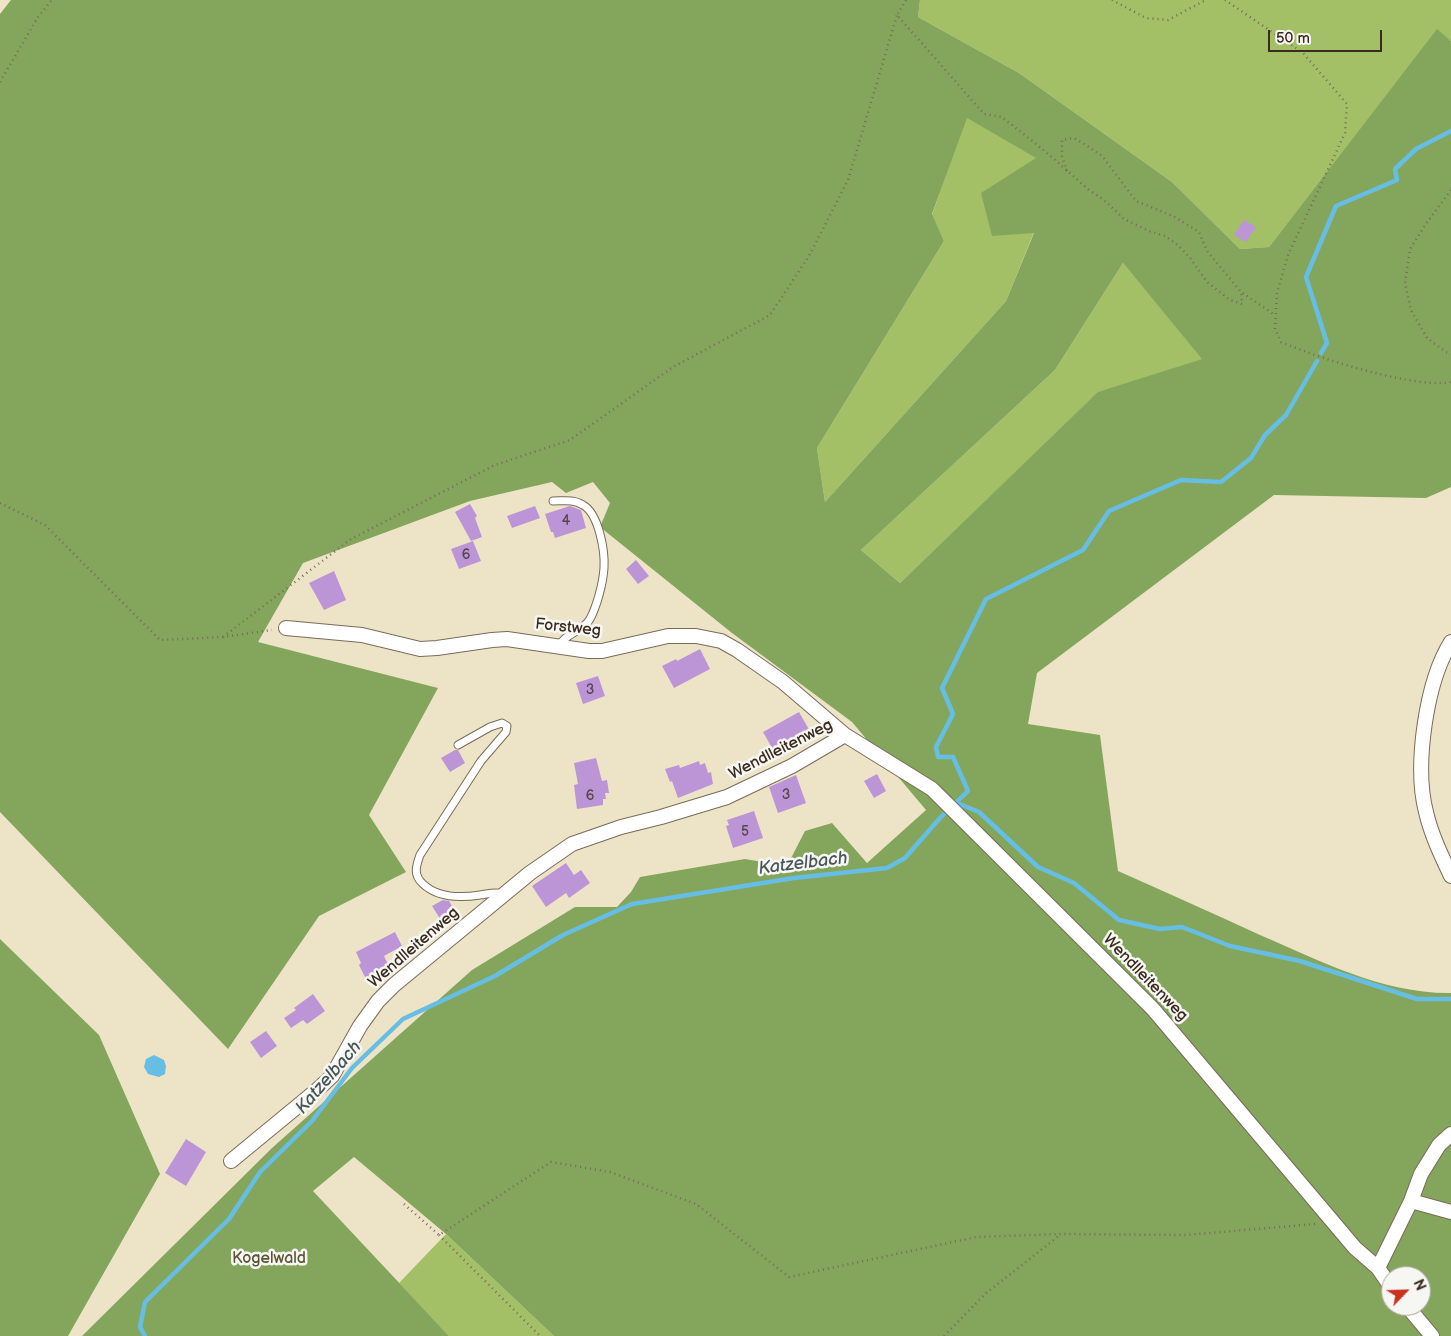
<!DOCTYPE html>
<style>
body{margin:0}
#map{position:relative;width:1451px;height:1336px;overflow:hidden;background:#ede4c8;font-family:"Balsamiq Sans",sans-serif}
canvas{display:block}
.north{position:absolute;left:1381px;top:1266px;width:50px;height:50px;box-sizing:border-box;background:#f6f6f2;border:1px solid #aba49d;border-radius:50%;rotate:66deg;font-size:14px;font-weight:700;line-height:20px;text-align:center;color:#3b2a1e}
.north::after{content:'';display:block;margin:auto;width:18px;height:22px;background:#c8321e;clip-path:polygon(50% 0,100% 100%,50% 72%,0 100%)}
.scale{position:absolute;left:1268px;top:30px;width:114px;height:22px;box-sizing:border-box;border:2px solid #3b2a1e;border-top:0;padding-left:6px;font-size:15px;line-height:18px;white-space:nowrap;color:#3b2a1e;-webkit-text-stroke:4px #f6f6f2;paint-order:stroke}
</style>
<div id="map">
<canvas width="1451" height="1336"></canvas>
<div class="north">N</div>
<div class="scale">50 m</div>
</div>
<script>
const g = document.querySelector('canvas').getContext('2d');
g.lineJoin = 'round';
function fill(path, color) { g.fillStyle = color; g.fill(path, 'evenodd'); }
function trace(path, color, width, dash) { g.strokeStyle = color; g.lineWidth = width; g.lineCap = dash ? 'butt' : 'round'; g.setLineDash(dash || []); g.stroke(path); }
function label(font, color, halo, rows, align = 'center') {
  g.font = font + ' "Balsamiq Sans",sans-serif'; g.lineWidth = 5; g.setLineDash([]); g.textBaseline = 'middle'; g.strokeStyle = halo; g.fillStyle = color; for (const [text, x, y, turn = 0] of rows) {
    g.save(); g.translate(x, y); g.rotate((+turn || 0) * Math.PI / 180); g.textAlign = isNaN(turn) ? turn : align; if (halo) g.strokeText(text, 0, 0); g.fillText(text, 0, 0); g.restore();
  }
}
const green = new Path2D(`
 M920,0h531v41l-14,-11 -168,217 -29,2 -68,-67 -153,-109 -101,-56z
 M966,117l71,41 -3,74 -28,69 -181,201 -8,-54 127,-207 -12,-26z
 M1123,263l80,96 -105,34 -198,190 -39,-33 194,-180z
 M446,1234l108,102h-105l-50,-53z`);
const forest = new Path2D(`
 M11,0h909l-2,17 101,56 153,109 68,67 29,-2 168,-218 14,12v446l-25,11 -152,-3 -237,178 -9,51 72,11 18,136c47,21 95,42 142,64 60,26 124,59 191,58v343h-897l-108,-102 -92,-77 -41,34 136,145h-367l190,-188 200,-178 103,-63h42l14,-15 9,-15 105,-18 42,7 18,-35 27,-8 35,40 59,-53 -74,-88 -120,-89 -132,-106 10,-24 -17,-21 -27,11 -14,-11 -82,19 -167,62 -45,79 180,46 -69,127 37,57 -87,44 -91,133 -228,-237v-798zM967,118l69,40 -55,35 11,43 42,-3 -28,68 -181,201 -8,-54 127,-207 -12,-27zM1123,263l79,96 -104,33 -198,191 -39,-33 194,-180zM1391,1276h30v30h-30z
 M0,939l99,96 61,139 -92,162h-68z`);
const water = new Path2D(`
 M154,1055l10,5 2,6 -1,8 -6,3 -11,-3 -4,-7 2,-8z`);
const stream = new Path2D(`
 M1321,353l6,-10 -21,-66 30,-71 61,-26 -2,-11 21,-20 35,-18
 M957,803l22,9 59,55 36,16 45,37 41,9 22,-2 48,19 70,15 117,38h34
 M145,1336l-5,-9 5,-25 84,-83 31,-47 52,-51 40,-53 51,-49 92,-43 68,-41 69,-31 162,-26 93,-10 18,-10 35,-40 28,-27 -15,-34h-15l-2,-10 17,-33 -11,-26 44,-89 97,-49 26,-39 72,-31 40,2 30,-24 14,-23 21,-20 31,-54`);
const building = new Path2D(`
 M1244,220l12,7 -10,15 -12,-7z
 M470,504l7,12 -2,2 7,19 -11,4 -16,-29z
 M535,506l5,12 -28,10 -5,-12z
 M570,506l11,4 5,18 -31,10 -2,-6h-2l-6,-18z
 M473,541l8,20 -22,8 -8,-20z
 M636,560l13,16 -11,8 -12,-15z
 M334,571l12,29 -22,10 -15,-27z
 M700,649l10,20 -36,19 -12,-22 14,-7 1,2z
 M598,676l7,20 -22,8 -7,-21z
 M799,712l12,21 -36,20 -12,-21z
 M455,750h3l7,13 -15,9 -9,-14z
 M596,758l6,23 5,-1 2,13h-4l1,6h-3v6l-26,4 -3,-24 4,-1 -4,-21z
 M699,761l1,4 5,-2 3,10 3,-1 2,12 -35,14 -6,-17 -2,1 -5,-13 14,-4 1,3z
 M877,774l9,17 -12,7 -10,-17z
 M796,775l10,28 -28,10 -9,-26z
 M754,811l9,27 -30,10 -7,-22 3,-1 -2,-5z
 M566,863l8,12 7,-5 9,13 -21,15 -3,-5 -20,14 -14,-21z
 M443,900l6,1 9,15 -14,9 -12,-19z
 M395,932l7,14 -18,10 5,10 -23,13 -7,-14 2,-2 -5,-11z
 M313,994l12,17 -18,13 -4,-4 -12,8 -7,-10 12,-8 -2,-2z
 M266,1031l11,15 -16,12 -11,-16z
 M186,1139l20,13 -20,34 -21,-13z`);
const path = new Path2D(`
 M906,0l-9,15 87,99 18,3 44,35 43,38 15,10 20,19 25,12 16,5 13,9 13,14 16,23 23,18 12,4 -1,-12 34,23
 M1112,0l34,18 22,2 38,-20
 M1225,0l78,53 44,51 -2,29 -57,122 -11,38 -2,36 6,13c39,16 75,27 116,36 17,3 36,7 54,4
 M0,82l38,-65 14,-17
 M1067,171l-5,-15v-16l11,-2 10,5 19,13 34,45 37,15 26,16 8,19 34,41
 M1451,190l-26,35 -15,24 -5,34 6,27 16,28 19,14 5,2
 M0,503l45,22 115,115 63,-3 49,-7
 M223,637l128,-98 144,-74 75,-25 103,-73 97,-52 39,-59 39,-76 49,-165
 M404,1204l35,31 112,-73 59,10 86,32 93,73 187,-40 85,-3 125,1 129,-11
 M439,1235l101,101
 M944,1336l41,-42 75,-59`);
const service = new Path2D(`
 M553,501c10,0 21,-2 30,4 16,9 22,46 21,63 -1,15 -7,38 -14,51 -7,13 -25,14 -31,27
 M458,745l32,-18 12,-4 5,3 -1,6 -25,29 -61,94c-4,11 -7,20 3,29 15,14 38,14 57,11 8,-1 16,-4 23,-1`);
const minor = new Path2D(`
 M286,628l76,7 58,14 17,-1 55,-8 15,-1 82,12h13l66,-15h28l25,5 16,9 46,32 62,53 87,54 221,220 202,239 23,20 13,19
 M1451,642c-25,40 -37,124 -25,170 5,22 15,43 25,64
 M231,1161l85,-70 16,-15 28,-50 18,-25 16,-16 136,-112 42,-29 49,-17 40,-10 66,-20 65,-31 53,-31
 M1411,1201l40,11
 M1378,1268l33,-67 10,-27 18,-29 12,-11
 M1407,1306l25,30`);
const numberNames = [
 ["4",566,521],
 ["6",466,555],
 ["3",590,690],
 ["3",786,795],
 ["6",590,796],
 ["5",745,832]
];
const streetNames = [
 ["Forstweg",568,628,6],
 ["Wendlleitenweg",781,750,-27],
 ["Wendlleitenweg",414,948,-41],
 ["Wendlleitenweg",1145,978,46]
];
const parkNames = [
 ["Kogelwald",269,1259]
];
const waterNames = [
 ["Katzelbach",803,864,-7],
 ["Katzelbach",329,1078,-49]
];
fill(green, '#a4c067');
fill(forest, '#83a65c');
fill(water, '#67bee4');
trace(stream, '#67bee4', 4.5);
fill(building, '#bc95d7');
trace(service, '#796b5a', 9);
trace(minor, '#796b5a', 16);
trace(path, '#796b5a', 2.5, [1, 4]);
trace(service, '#fff', 7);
trace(minor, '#fff', 14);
label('14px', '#5b454c', null, numberNames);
label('16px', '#3b2a1e', '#f6f6f2', streetNames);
label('16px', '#5a5734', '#f6f6f2', parkNames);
label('italic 18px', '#485659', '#f6f6f2', waterNames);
</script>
